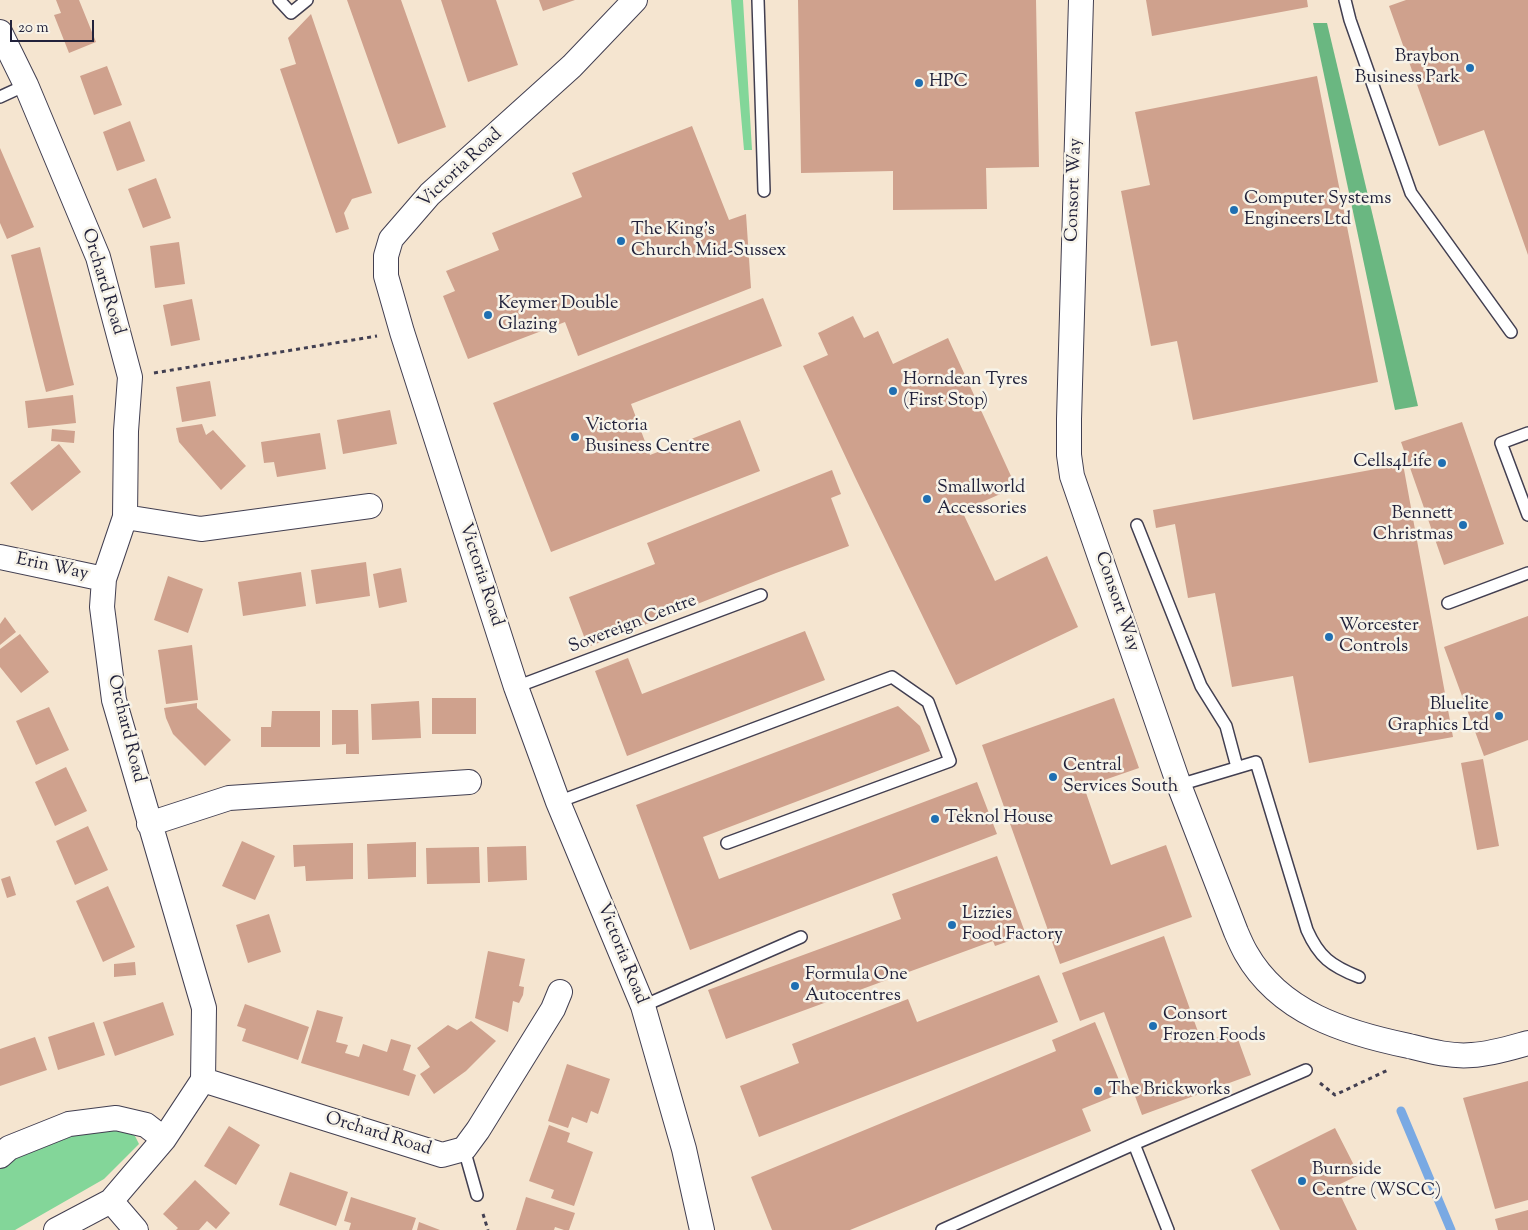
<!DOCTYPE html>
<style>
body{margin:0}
#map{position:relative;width:1528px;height:1230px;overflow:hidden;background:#f5e5d0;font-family:"Sorts Mill Goudy",serif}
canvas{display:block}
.scale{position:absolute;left:10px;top:20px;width:84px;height:22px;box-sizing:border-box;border:2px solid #22223b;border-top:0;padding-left:6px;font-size:15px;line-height:18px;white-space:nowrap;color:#22223b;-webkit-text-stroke:4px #f7f3e8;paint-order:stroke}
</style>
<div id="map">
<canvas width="1528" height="1230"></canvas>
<div class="scale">20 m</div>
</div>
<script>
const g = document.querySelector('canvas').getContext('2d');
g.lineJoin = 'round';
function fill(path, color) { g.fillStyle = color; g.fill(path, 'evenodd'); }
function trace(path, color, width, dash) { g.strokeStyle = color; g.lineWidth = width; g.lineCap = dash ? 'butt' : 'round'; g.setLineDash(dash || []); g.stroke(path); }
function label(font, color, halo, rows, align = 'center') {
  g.font = font + ' "Sorts Mill Goudy",serif'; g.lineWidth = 5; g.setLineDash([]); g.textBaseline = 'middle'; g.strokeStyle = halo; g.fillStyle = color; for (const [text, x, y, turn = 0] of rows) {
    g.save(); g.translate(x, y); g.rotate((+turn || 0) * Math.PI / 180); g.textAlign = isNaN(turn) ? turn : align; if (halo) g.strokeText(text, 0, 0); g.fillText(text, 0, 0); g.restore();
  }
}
const green = new Path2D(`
 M731,0h12l9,150h-8z
 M123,1129l12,7 4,8 -35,35 -89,51h-15v-61l14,-12 61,-26z`);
const forest = new Path2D(`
 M1313,23h14l91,383 -23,4z`);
const stream = new Path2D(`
 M1401,1111l50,119`);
const building = new Path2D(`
 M56,0h23l17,42 -27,11 -15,-38 7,-2z
 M347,0h54l45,127 -48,17z
 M441,0h55l22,65 -50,17z
 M539,0h36l-32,11z
 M798,0h238l3,167 -53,1 1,41 -94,1v-39l-92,2z
 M1146,0h161l1,7 -156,29z
 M1406,0h122v255l-44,-125 -45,16 -50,-140z
 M311,14l61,179 -20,6 -8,14 5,16 -13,4 -56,-164 16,-5 -8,-26z
 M107,66l15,39 -28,10 -14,-39z
 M1317,76l61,306 -185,38 -16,-79 -26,5 -30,-155 29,-6 -15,-73z
 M130,121l15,40 -28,10 -14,-39z
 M692,126l37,94 17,-6 5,74 -173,68 -13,-34 -97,37 -25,-63 12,-5 -9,-20 53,-21 -7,-17 90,-36 -10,-24z
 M0,148l34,79 -27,12 -7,-16z
 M156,178l15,40 -28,10 -15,-39z
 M179,242l6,42 -30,4 -5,-42z
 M40,247l34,138 -28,7 -35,-137z
 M763,298l19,48 -151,58 19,51 90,-35 20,51 -209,81 -58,-149z
 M192,299l8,41 -29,6 -8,-41z
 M853,316l11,22 14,-7 15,33 55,-26 68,149 -54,24 33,70 52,-25 31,71 -122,58 -101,-208 -52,-111 25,-11 -10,-22z
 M210,381l6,35 -34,6 -6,-35z
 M73,395l3,28 -48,5 -3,-27z
 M390,410l7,34 -54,10 -6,-34z
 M1462,422l42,122 -60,21 -43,-123z
 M202,424l4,11 7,-5 33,36 -25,24 -42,-48 -3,-14z
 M52,429l23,2 -1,12 -23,-2z
 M320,433l6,36 -49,8 -3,-15 -10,1 -3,-21z
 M59,444l22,28 -49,39 -22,-28z
 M1403,464l50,273 -144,26 -16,-87 -61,11 -17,-94 -27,5 -13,-74 -19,4 -3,-18z
 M832,470l9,24 -10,4 18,48 -73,27 -188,74 -19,-50 86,-33 -8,-21z
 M366,562l4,34 -54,8 -5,-34z
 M401,568l6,34 -28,6 -6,-34z
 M301,572l5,34 -63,10 -5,-34z
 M168,576l35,13 -15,44 -34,-13z
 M1528,616v124l-44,16 -40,-109z
 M5,617l11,15 -16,13v-21z
 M805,631l20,49 -198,76 -32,-85 33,-13 14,36z
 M20,634l29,38 -28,21 -21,-26v-18z
 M192,645l6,55 -32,4 -8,-54z
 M432,698h44v36h-44z
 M1114,698l25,70 -55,19 27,78 55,-20 26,72 -132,47 -78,-219z
 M419,701l2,37 -49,2 -1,-36z
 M197,703v5l34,32 -26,26 -32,-32 -7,-16 -2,-10z
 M898,706l22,20 10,25 -227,86 16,42 258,-97 20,52 -307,116 -54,-145z
 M49,707l20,43 -33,15 -20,-44z
 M332,710h26l1,44h-13v-10l-14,1z
 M272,711h48v36h-59v-20h10z
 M1483,759l16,87 -22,4 -16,-87z
 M66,767l21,44 -32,15 -20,-44z
 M88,826l20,44 -33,15 -19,-44z
 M242,841l33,15 -20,44 -33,-14z
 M416,842v35l-48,2 -1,-35z
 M353,843v36l-47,2 -1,-15 -11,1 -1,-22z
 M526,846l1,34 -39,2 -1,-35z
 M479,847l1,36 -53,1 -1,-36z
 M997,856l29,79 -31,11 -2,-5 -267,98 -18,-49 193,-71 -9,-25z
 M10,876l6,19 -9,3 -6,-19z
 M108,886l27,61 -32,15 -27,-61z
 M269,914l12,38 -33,11 -12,-38z
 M1164,936l38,107 33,-12 16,44 -109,40 -38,-103 -24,9 -18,-48z
 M488,951l37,8 -6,27 5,1 -1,8 -4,8 -6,-2 -5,31 -33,-14z
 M135,962l1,13 -22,2v-13z
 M1039,975l19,47 -299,115 -19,-51 59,-23 -7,-19 116,-45 9,23z
 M163,1002l11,33 -59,21 -12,-34z
 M245,1004l64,23 -11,33 -56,-19 4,-12 -9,-3z
 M317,1010l26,7 -7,25 12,3 -3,8 14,4 4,-13 24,8 4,-13 20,6 -8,25 13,5 -7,21 -108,-33z
 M471,1021l25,20 -30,30 -32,23 -14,-20 10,-7 -13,-19 31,-23 9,5z
 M94,1022l11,33 -47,15 -10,-33z
 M1095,1022l29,70 -42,17 9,22 -241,99h-78l-21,-53 305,-126 -4,-11z
 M35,1037l12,33 -47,16v-37z
 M567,1064l43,15 -12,35 -7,-3 -4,12 -15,-6 -4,11 -20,-7z
 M1528,1081v119l-33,9 -32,-111z
 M549,1125l21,8 -3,9 26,10 -19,54 -23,-8 3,-8 -25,-9z
 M229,1126l31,19 -24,40 -32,-19z
 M1335,1128l24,47 -23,11 21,44h-77l-29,-60z
 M290,1172l58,20 -12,34 -57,-21z
 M195,1180l35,33 -14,16 -9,-8 -8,9h-23l2,-2 -15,-14z
 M351,1197l65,21 -4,12h-63l2,-7 -7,-2z
 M526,1197l49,16 -6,17h-5l-9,-3 -1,3h-38z
 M1528,1210v20h-30l-3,-11z
 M419,1222l21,8h-23z`);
const path = new Path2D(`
 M154,373l223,-37
 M1320,1083l15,12 53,-25
 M483,1214l5,16`);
const lane = new Path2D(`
 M279,0l12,13 16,-13
 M758,0l6,191
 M1345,0l5,20 61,173 100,139
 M0,97l26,-12
 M1528,433l-27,10 27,72
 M1137,525l64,161 25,40 11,41
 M1448,603l80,-30
 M516,687l245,-92
 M1179,785l77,-23 51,168c12,27 24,36 52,47
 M558,802l334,-125 36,25 22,59 -223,82
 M643,1006l158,-69
 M1134,1144l34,86
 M464,1149l13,46
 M942,1230l192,-86 172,-74`);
const street = new Path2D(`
 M635,0l-63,66 -142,128 -39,45 -5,17v20l16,56 114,355 42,115 85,204 41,143 18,81
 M1081,0l-12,419v36l3,21 107,309 57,147c3,7 6,14 10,21 34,60 100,80 163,93 20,5 42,11 63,9 19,-1 38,-7 56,-12
 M0,32l26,53 72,172 32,120 -4,54 -1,86 -21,62 -2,28 12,93 90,308 -1,72 -39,59 -53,62 -55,29
 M125,517l76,12 169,-23
 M0,557l104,22
 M149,824l80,-26 240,-16
 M203,1080l239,75 22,-6 14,-19 75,-121 7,-17
 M0,1156l9,-8 60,-24 47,-6 30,7 18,14
 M111,1201l25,29`);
const markers = [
 [1470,68,5,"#1f6fb2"],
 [919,83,5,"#1f6fb2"],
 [1234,210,5,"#1f6fb2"],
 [621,241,5,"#1f6fb2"],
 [488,315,5,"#1f6fb2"],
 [893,391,5,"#1f6fb2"],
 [575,437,5,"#1f6fb2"],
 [1442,463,5,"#1f6fb2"],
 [927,499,5,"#1f6fb2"],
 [1463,525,5,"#1f6fb2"],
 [1329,637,5,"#1f6fb2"],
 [1499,716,5,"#1f6fb2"],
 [1053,777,5,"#1f6fb2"],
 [935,819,5,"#1f6fb2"],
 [952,925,5,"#1f6fb2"],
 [795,986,5,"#1f6fb2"],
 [1153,1026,5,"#1f6fb2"],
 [1098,1091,5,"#1f6fb2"],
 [1302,1181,5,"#1f6fb2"]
];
const poiNames = [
 ["Braybon",1460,58,"right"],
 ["Business Park",1460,79,"right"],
 ["HPC",929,83],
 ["Computer Systems",1244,200],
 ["Engineers Ltd",1244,221],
 ["The King's",631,231],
 ["Church Mid-Sussex",631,252],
 ["Keymer Double",498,305],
 ["Glazing",498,326],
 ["Horndean Tyres",903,381],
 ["(First Stop)",903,402],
 ["Victoria",585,427],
 ["Business Centre",585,448],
 ["Cells4Life",1432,463,"right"],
 ["Smallworld",937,489],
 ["Accessories",937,510],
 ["Bennett",1453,515,"right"],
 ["Christmas",1453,536,"right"],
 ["Worcester",1339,627],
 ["Controls",1339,648],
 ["Bluelite",1489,706,"right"],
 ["Graphics Ltd",1489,727,"right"],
 ["Central",1063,767],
 ["Services South",1063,788],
 ["Teknol House",945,819],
 ["Lizzies",962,915],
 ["Food Factory",962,936],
 ["Formula One",805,976],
 ["Autocentres",805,997],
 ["Consort",1163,1016],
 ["Frozen Foods",1163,1037],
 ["The Brickworks",1108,1091],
 ["Burnside",1312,1171],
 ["Centre (WSCC)",1312,1192]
];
const streetNames = [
 ["Victoria Road",461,169,-43],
 ["Consort Way",1075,190,-88],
 ["Orchard Road",102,282,73],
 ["Erin Way",52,568,12],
 ["Victoria Road",480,575,72],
 ["Consort Way",1116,602,71],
 ["Sovereign Centre",633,625,-21],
 ["Orchard Road",125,729,76],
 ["Victoria Road",621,954,68],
 ["Orchard Road",378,1135,17]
];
fill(green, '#83d699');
fill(forest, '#6ab781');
trace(stream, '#79a9e3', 9);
fill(building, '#cfa18d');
trace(lane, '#423f51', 14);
trace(street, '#423f51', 26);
trace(path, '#423f51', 3, [4, 4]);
trace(lane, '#fff', 11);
trace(street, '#fff', 24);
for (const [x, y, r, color] of markers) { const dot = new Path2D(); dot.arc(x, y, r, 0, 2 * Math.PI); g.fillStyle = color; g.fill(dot); trace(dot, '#f7f3e8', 2); }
label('18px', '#22223b', '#f7f3e8', poiNames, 'left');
label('18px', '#22223b', '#f7f3e8', streetNames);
</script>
